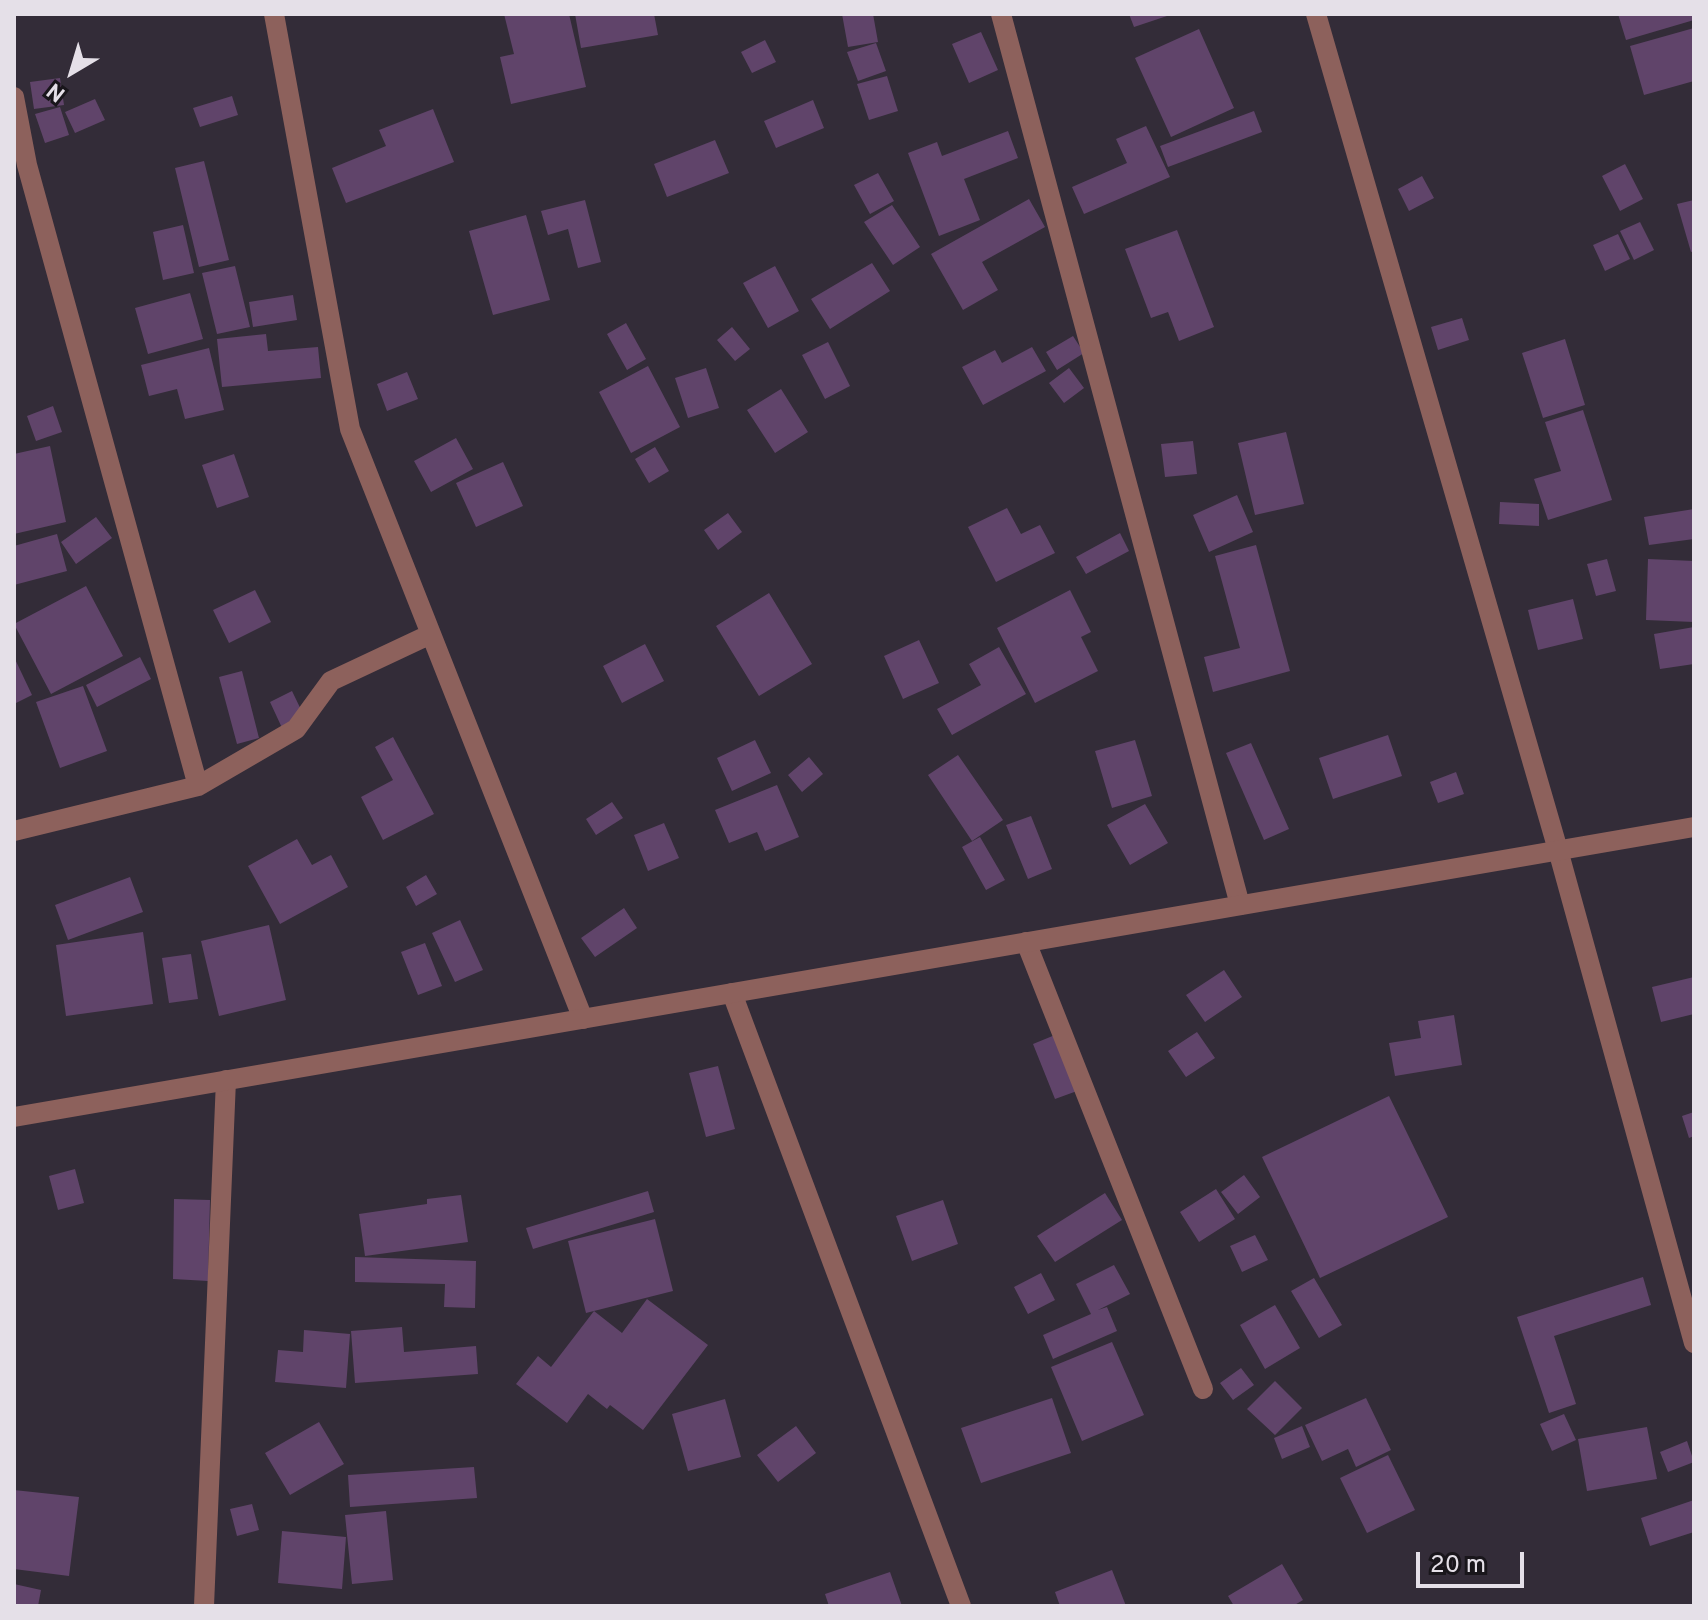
<!DOCTYPE html>
<style>
body{margin:0}
#map{position:relative;width:1708px;height:1620px;overflow:hidden;background:#332c38;font-family:Overpass,sans-serif}
canvas{display:block}
.frame{position:absolute;inset:0;border:16px solid #e5e0e8;pointer-events:none}
.north{position:absolute;left:32px;top:32px;width:80px;height:80px;-webkit-text-stroke:6px #19161b;paint-order:stroke;rotate:218deg;font-size:22px;font-weight:700;line-height:32px;text-align:center;color:#e5e0e8}
.north::after{content:'';display:block;margin:auto;width:28px;height:36px;background:#e5e0e8;clip-path:polygon(50% 0,100% 100%,50% 72%,0 100%)}
.scale{position:absolute;left:1416px;top:1552px;width:108px;height:36px;box-sizing:border-box;border:4px solid #e5e0e8;border-top:0;padding-left:10px;font-size:24px;line-height:28px;white-space:nowrap;color:#e5e0e8;-webkit-text-stroke:6px #19161b;paint-order:stroke}
</style>
<div id="map">
<canvas width="1708" height="1620"></canvas>
<div class="frame"></div>
<div class="north">N</div>
<div class="scale">20 m</div>
</div>
<script>
const g = document.querySelector('canvas').getContext('2d');
g.lineJoin = 'round';
function fill(path, color) { g.fillStyle = color; g.fill(path, 'evenodd'); }
function trace(path, color, width, dash) { g.strokeStyle = color; g.lineWidth = width; g.lineCap = dash ? 'butt' : 'round'; g.setLineDash(dash || []); g.stroke(path); }
const building = new Path2D(`
 M504,14h65l17,73 -75,17 -11,-47 14,-3z
 M575,14h79l4,21 -77,13z
 M842,14h31l5,28 -30,5z
 M1129,14h41v1l-36,12z
 M1618,14h76v6l-68,20z
 M1694,28v53l-50,14 -14,-49z
 M1199,29l35,79 -63,29 -36,-79z
 M981,32l17,38 -29,13 -17,-39z
 M765,40l11,22 -24,11 -11,-21z
 M876,43l10,28 -28,10 -11,-29z
 M887,76l11,35 -29,9 -12,-36z
 M60,78l4,27 -30,4 -4,-27z
 M232,96l6,19 -38,12 -7,-19z
 M95,99l10,21 -30,13 -10,-21z
 M813,100l11,28 -48,20 -12,-27z
 M60,107l9,28 -24,8 -10,-29z
 M433,109l21,53 -108,41 -14,-35 54,-22 -7,-16z
 M1254,111l8,21 -94,35 -8,-21z
 M1146,126l24,51 -86,37 -12,-27 55,-24 -11,-24z
 M1008,131l10,27 -54,21 16,41 -41,16 -31,-83 29,-11 5,14z
 M715,140l14,33 -62,24 -13,-33z
 M204,161l25,99 -30,7 -24,-99z
 M1625,164l18,35 -23,12 -18,-35z
 M878,173l16,28 -24,13 -16,-29z
 M1422,176l12,22 -25,13 -11,-22z
 M1029,199l16,28 -63,35 16,28 -35,20 -32,-56z
 M585,200l16,62 -23,6 -10,-39 -20,6 -7,-24z
 M1694,200v51l-3,1 -14,-48z
 M892,205l28,42 -27,18 -29,-43z
 M526,215l24,85 -57,15 -24,-84z
 M1640,222l14,28 -20,10 -14,-29z
 M183,225l11,48 -31,7 -10,-48z
 M1177,230l37,97 -35,14 -11,-29 -17,6 -26,-69z
 M1618,234l12,25 -25,12 -12,-26z
 M872,263l18,28 -60,38 -19,-30z
 M235,266l15,61 -33,7 -15,-61z
 M775,266l24,45 -31,17 -25,-45z
 M190,293l13,46 -55,15 -13,-46z
 M293,295l4,25 -44,7 -4,-25z
 M1462,318l7,22 -31,10 -7,-23z
 M626,323l20,36 -19,11 -20,-36z
 M732,327l18,22 -15,12 -18,-21z
 M266,334l2,17 50,-4 3,31 -99,9 -5,-48z
 M1073,336l11,17 -27,17 -11,-18z
 M1565,339l20,66 -42,13 -21,-65z
 M828,342l22,44 -25,13 -23,-44z
 M1032,347l14,24 -63,34 -21,-38 33,-17 7,13z
 M209,348l15,62 -39,9 -8,-30 -28,7 -8,-31z
 M648,366l32,61 -49,26 -32,-61z
 M706,368l13,40 -31,10 -13,-40z
 M1069,368l15,20 -20,15 -15,-20z
 M407,372l11,27 -31,12 -10,-27z
 M781,389l27,43 -33,21 -28,-43z
 M53,406l9,26 -26,9 -9,-25z
 M1583,410l29,90 -64,20 -14,-41 27,-8 -16,-49z
 M1286,432l18,72 -49,11 -17,-72z
 M456,438l17,31 -42,23 -17,-31z
 M1193,441l4,33 -32,3 -4,-33z
 M50,446l16,76 -52,12v-80z
 M655,447l14,24 -20,12 -14,-24z
 M234,454l15,43 -32,11 -15,-43z
 M503,462l20,44 -47,21 -20,-44z
 M1237,495l16,37 -44,20 -16,-37z
 M1500,502l39,2v22l-40,-2z
 M1007,508l14,26 19,-9 15,28 -59,29 -28,-55z
 M1694,509v30l-45,6 -5,-28z
 M728,513l14,19 -24,18 -14,-20z
 M96,517l16,21 -36,26 -15,-22z
 M1120,533l9,18 -43,23 -10,-17z
 M57,534l10,37 -53,14v-39z
 M1256,545l34,126 -77,21 -9,-35 36,-9 -25,-92z
 M1607,559l9,32 -20,5 -9,-32z
 M1648,559l46,2v61l-48,-2z
 M86,586l37,70 -72,38 -37,-70z
 M255,590l16,32 -42,21 -16,-33z
 M1070,590l21,42 -10,5 17,34 -63,32 -38,-75z
 M769,593l43,71 -53,32 -43,-70z
 M1573,599l10,40 -45,11 -10,-40z
 M1694,627v37l-34,5 -6,-35z
 M919,640l20,43 -36,16 -19,-43z
 M645,644l19,37 -42,22 -19,-37z
 M999,647l27,47 -74,41 -15,-26 44,-24 -12,-21z
 M14,657l18,38 -18,9z
 M140,657l11,22 -54,28 -11,-22z
 M242,671l17,67 -22,6 -18,-67z
 M83,686l24,65 -47,17 -24,-66z
 M292,691l14,29 -23,10 -13,-28z
 M1388,735l14,41 -69,23 -14,-41z
 M393,737l41,77 -51,26 -22,-43 32,-17 -18,-33z
 M755,740l16,33 -39,18 -15,-33z
 M1135,740l17,56 -40,12 -17,-57z
 M1251,743l38,86 -25,11 -38,-87z
 M958,755l45,65 -31,21 -44,-66z
 M809,757l14,17 -21,18 -14,-17z
 M1456,772l8,22 -26,9 -8,-21z
 M777,785l22,52 -34,14 -8,-19 -28,11 -14,-33z
 M612,802l11,16 -27,17 -10,-16z
 M1145,804l23,39 -38,22 -23,-40z
 M1031,816l21,53 -24,10 -22,-54z
 M664,823l15,35 -31,13 -14,-36z
 M980,837l25,43 -19,10 -24,-43z
 M297,839l15,26 19,-10 17,32 -68,37 -32,-58z
 M426,875l11,19 -21,12 -10,-19z
 M130,877l13,35 -75,28 -13,-35z
 M624,908l13,20 -42,29 -14,-19z
 M460,920l23,50 -28,12 -23,-49z
 M269,925l17,75 -67,16 -18,-75z
 M143,932l10,72 -87,12 -10,-71z
 M425,943l17,43 -24,9 -17,-43z
 M191,954l7,45 -29,4 -7,-45z
 M1224,970l18,27 -37,25 -19,-27z
 M1694,977v37l-33,8 -9,-35z
 M1454,1015l8,50 -67,11 -6,-33 32,-5 -3,-17z
 M1197,1032l18,26 -29,19 -18,-26z
 M1055,1035l22,56 -22,8 -22,-55z
 M718,1066l17,63 -29,8 -17,-64z
 M1389,1096l59,121 -128,61 -58,-121z
 M1694,1112v24l-5,2 -7,-22z
 M75,1169l9,34 -26,7 -9,-34z
 M1244,1175l16,22 -22,17 -17,-22z
 M1216,1189l19,30 -36,23 -19,-30z
 M648,1191l6,21 -121,37 -7,-21z
 M1105,1193l17,27 -67,42 -18,-26z
 M461,1195l7,47 -103,14 -6,-42 68,-10v-5z
 M174,1199l36,1 -2,81 -35,-2z
 M943,1200l15,44 -46,17 -16,-45z
 M655,1219l18,72 -87,22 -18,-72z
 M1255,1235l13,25 -26,12 -12,-26z
 M355,1257l121,4 -1,47 -31,-1 1,-23 -90,-2z
 M1114,1265l16,29 -32,16 9,-3 10,24 -64,28 -10,-24 48,-21 -15,-30z
 M1041,1273l14,27 -27,14 -14,-27z
 M1643,1277l8,28 -97,31 22,68 -27,9 -32,-96z
 M1314,1278l28,47 -23,13 -28,-47z
 M647,1299l61,46 -65,85 -33,-25 -3,4 -19,-15 -21,29 -51,-39 22,-28 13,11 43,-56 28,22z
 M1275,1305l25,43 -35,21 -25,-44z
 M402,1327l2,25 72,-6 2,28 -123,9 -4,-52z
 M304,1330l46,4 -4,54 -71,-6 3,-32 25,2z
 M1112,1342l32,73 -62,26 -31,-74z
 M1241,1368l13,17 -21,15 -13,-17z
 M1275,1381l27,27 -27,27 -28,-26z
 M1052,1398l19,55 -90,30 -20,-55z
 M1366,1398l25,52 -35,17 -8,-18 -26,12 -17,-36z
 M725,1399l16,58 -53,14 -16,-57z
 M1564,1414l12,26 -24,11 -12,-27z
 M319,1422l25,42 -54,31 -25,-42z
 M796,1426l20,27 -38,29 -21,-27z
 M1302,1426l8,21 -28,12 -8,-21z
 M1647,1427l10,52 -70,12 -9,-52z
 M1687,1441l7,21 -26,10 -8,-20z
 M1388,1455l27,55 -48,23 -27,-55z
 M474,1467l3,31 -127,9 -2,-32z
 M14,1490l65,7 -10,79 -55,-7z
 M1694,1500v32l-44,14 -9,-28z
 M252,1504l7,26 -22,6 -7,-27z
 M386,1511l7,69 -41,4 -7,-69z
 M282,1531l64,6 -4,52 -64,-6z
 M1282,1564l21,36 -10,6h-59l-6,-10z
 M1112,1570l14,36h-66l-5,-14z
 M890,1572l12,34h-73l-4,-12z
 M14,1584l27,6 -3,16h-24z`);
const minor = new Path2D(`
 M274,14l76,415 233,590
 M1001,14l239,891
 M1316,14l242,836 136,493
 M14,97l13,68 171,621
 M14,831l184,-45 98,-57 35,-48 100,-47
 M1026,942l177,447
 M732,993l229,613
 M204,1606l22,-526`);
const tertiary = new Path2D(`
 M14,1117l1680,-290`);
fill(building, '#60446a');
trace(minor, '#8d615c', 20);
trace(tertiary, '#8d615c', 20);
</script>
